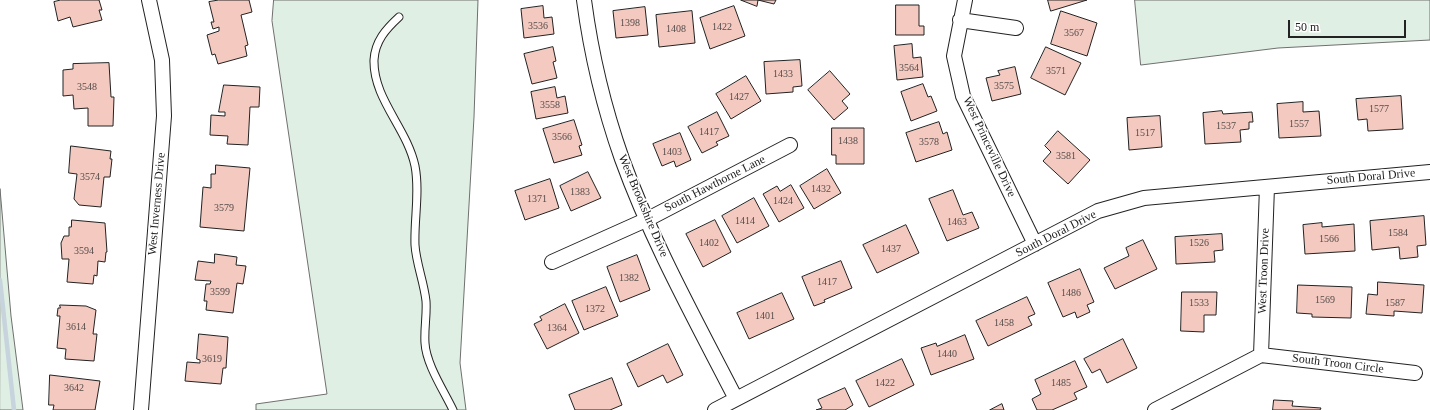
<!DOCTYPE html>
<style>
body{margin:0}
#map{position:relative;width:1430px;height:410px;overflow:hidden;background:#fff;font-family:Georgia,serif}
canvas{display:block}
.scale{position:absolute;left:1288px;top:20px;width:118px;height:18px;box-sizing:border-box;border:2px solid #222;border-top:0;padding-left:5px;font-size:12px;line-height:14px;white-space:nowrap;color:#222;-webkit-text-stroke:3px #fff;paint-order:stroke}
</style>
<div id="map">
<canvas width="1430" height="410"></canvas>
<div class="scale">50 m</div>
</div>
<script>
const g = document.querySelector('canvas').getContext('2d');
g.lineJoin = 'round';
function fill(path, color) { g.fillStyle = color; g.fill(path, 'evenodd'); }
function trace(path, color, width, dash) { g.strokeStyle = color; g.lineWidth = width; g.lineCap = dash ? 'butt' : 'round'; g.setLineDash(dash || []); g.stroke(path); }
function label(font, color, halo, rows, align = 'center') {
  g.font = font + ' Georgia,serif'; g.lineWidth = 3; g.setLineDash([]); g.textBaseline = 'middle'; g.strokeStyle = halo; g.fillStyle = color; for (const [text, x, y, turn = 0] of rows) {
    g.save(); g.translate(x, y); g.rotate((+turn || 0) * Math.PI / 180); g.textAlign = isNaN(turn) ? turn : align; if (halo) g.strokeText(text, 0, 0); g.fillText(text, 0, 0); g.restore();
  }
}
const green = new Path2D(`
 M274,0h204l-4,117 -14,246 6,47h-210v-6l71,-10 -55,-373z
 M1135,0h295v40l-152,8 -137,17z
 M0,189l11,127 12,94h-23z`);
const stream = new Path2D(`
 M0,280l14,130`);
const building = new Path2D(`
 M61,0h38l3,10h-3l3,10 -29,7 -3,-10 -12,4 -4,-19z
 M219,0h30l3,12 -11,3 7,30 -3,1 2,10 -29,8 -3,-10 -3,1 -5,-20 12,-4v-4l-6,2 -2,-7h3l-5,-20z
 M741,0h35l-2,4 -16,-4 -1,6z
 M1048,0h39l-36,11z
 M896,5h23v21h5v9h-28z
 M543,6l1,12 8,-1 2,17 -30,4 -3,-29z
 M734,6l11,30 -35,13 -10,-31z
 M645,7l3,28 -32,3 -3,-27z
 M692,11l3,32 -36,4 -3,-32z
 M1061,11l36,12 -10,33 -36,-12z
 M912,44l1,14 8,-1 2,20 -26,3 -3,-34z
 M553,47l3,14 -3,1 4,16 -25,6 -8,-30z
 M1046,47l35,16 -16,32 -34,-17z
 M800,60l2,26 -9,1v5l-27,2 -2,-32z
 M109,63l2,34h3l-1,29h-25v-18l-14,1 -1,-14 -10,1v-26l10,-1v-5z
 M1015,67l6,27 -29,7 -6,-23 14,-3 -2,-4z
 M830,71l20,23 -8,7 6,7 -14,12 -26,-30z
 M746,76l15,25 -30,18 -15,-25z
 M923,84l5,13 3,-1 6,15 -26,10 -10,-29z
 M224,85l36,2 -1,20h-9l-2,38 -21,-1 1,-8 -18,-1 1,-20 14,1v-4h-6z
 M555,87l2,11 8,-2 3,17 -32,6 -5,-27z
 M1401,96l2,33 -35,2 -1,-12 -9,1 -2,-21z
 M1303,102v10l16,-1 2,25 -42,2 -2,-34z
 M1222,111l1,3 29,-2 1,10h-4v7l-9,1 1,12 -36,2 -2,-31z
 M717,112l12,24 -13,6 2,3 -16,8 -14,-26z
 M1160,116l2,31 -33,3 -2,-32z
 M574,120l8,25 -3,1 3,9 -28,8 -11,-34z
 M939,122l4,12 4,-2 5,18 -36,12 -10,-29z
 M832,128h32v36h-28v-9h-4z
 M1058,131l32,29 -22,24 -25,-23 8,-9 -6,-6z
 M680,133l11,27 -15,7 -2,-6 -12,5 -9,-22z
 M71,146l40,5 -1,8h2l-2,18h-6l-3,30 -22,-2 -5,-6 3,-25 -8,-1z
 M216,165l34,3 -6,63 -44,-4 3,-40 8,1v-14h4z
 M827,169l14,24 -27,16 -14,-23z
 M588,172l13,26 -30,13 -11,-25z
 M550,179l9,29 -34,12 -10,-29z
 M791,185l13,23 -25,14 -16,-28 14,-8 3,5z
 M953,190l10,25 9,-3 7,16 -32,13 -18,-42z
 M754,198l15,28 -32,17 -15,-27z
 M1424,216l2,29 -9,1 1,11 -18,2 -1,-12 -27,3 -2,-29z
 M72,220l33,3 2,29h-1l-1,10 -7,-1 -1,15 -3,-1 -1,9 -26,-2 2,-23h-7l-1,-16 3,-7h5v-9h2z
 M715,220l16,32 -28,15 -17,-33z
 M1322,223v4l32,-3 1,27 -50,3 -2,-29z
 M906,225l13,28 -42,20 -14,-28z
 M1222,234l1,16 -9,1 1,11 -39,2 -1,-27z
 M1143,240l14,29 -42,20 -11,-21 25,-12 -3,-8z
 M215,254l22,3 -1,8 10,1 -3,18 -6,-1 -4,30 -27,-3 1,-9h-3l2,-17h4l1,-3 -16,-1 3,-19 16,2z
 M637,255l13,35 -30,12 -13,-35z
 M841,261l11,27 -28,12 1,2 -11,4 -12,-29z
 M1080,269l14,33 -7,3 3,7 -13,6 -2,-6 -12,5 -15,-34z
 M1378,282l46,3 -2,28 -28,-2v5l-28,-2 2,-20 9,1z
 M1298,285l54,2 -1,31 -39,-1v-3l-15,-1z
 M606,287l12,29 -34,14 -12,-29z
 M1182,292h35l-1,23h-12v17l-23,-1z
 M782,293l12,26 -45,20 -12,-26z
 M1027,297l8,17 -7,3 4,8 -44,21 -12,-25z
 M565,304l14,29 -32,16 -13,-25 8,-4 -2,-3z
 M60,305l26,1 10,4 -3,24h4l-3,27 -29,-2 1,-10 -9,-1 3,-32h-3l1,-8h2z
 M199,334l29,3 -2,31h-3l-2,16 -36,-3 2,-19 13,1v-3l-3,-1z
 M965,335l9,24 -43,16 -10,-27 15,-5 1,3z
 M1123,339l14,29 -30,15 -7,-14 -8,4 -8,-14z
 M668,344l15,31 -16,8 -4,-8 -25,12 -11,-23z
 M902,359l12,26 -45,22 -13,-26z
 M1075,361l12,26 -13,6 3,6 -25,11h-15l-5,-11 9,-5 -6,-14z
 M50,375l50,6 -5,29h-42l1,-5h-5z
 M612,378l10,27 -12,5h-35l-6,-15z
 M845,388l8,17 -8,5h-29l6,-2 -4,-8z
 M1274,400l19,1 -1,5 29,2 -1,2h-47z
 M1002,404l2,6h-14z`);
const lane = new Path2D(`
 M399,17c-13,12 -24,24 -25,43 -1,39 33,68 41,106 5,26 -1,53 0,79 1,18 9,37 11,56 1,14 -2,28 -1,42 1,21 19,48 28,67`);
const street = new Path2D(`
 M584,0c7,53 20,108 38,159 30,83 74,162 114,240
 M965,0l-11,56 9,40 72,148
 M960,20l56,8
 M552,262l96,-43 142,-74
 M1261,355l6,-168
 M1261,355l154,18
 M141,410l23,-294 -2,-56 -13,-60
 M715,410l383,-199 46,-13 286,-26
 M1155,410l106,-55`);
const numberNames = [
 ["1398",630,23],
 ["3536",538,26],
 ["1422",722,27],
 ["1408",676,29],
 ["3567",1074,33],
 ["3564",909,68],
 ["3571",1056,71],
 ["1433",783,74],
 ["3575",1004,86],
 ["3548",87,87],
 ["1427",739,97],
 ["3558",550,105],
 ["1577",1379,109],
 ["1557",1299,124],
 ["1537",1226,126],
 ["1417",709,132],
 ["1517",1145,133],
 ["3566",562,137],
 ["1438",848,141],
 ["3578",929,142],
 ["1403",672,152],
 ["3581",1066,156],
 ["3574",90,177],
 ["1432",821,189],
 ["1383",580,192],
 ["1371",537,199],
 ["1424",783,201],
 ["3579",224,208],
 ["1414",745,221],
 ["1463",957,222],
 ["1584",1398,233],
 ["1566",1329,239],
 ["1402",709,243],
 ["1526",1199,243],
 ["1437",891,249],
 ["3594",84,251],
 ["1382",629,278],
 ["1417",827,282],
 ["3599",220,292],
 ["1486",1071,293],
 ["1569",1325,300],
 ["1533",1199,303],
 ["1587",1395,303],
 ["1372",595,309],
 ["1401",765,316],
 ["1458",1004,323],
 ["3614",76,327],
 ["1364",557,328],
 ["1440",947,354],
 ["3619",212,359],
 ["1422",885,383],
 ["1485",1061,383],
 ["3642",74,388]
];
const streetNames = [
 ["West Princeville Drive",989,147,65],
 ["South Doral Drive",1371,177,-5],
 ["South Hawthorne Lane",715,184,-27],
 ["West Inverness Drive",157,204,-85],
 ["West Brookshire Drive",643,206,67],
 ["South Doral Drive",1056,234,-27],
 ["West Troon Drive",1264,271,-88],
 ["South Troon Circle",1338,364,7]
];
fill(green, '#e0efe3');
trace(green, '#6f6f6f', 1);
trace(stream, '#c7d3dd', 4.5);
fill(building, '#f3c9c0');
trace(building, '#222', 1);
trace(lane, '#222', 9);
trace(street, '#222', 16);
trace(lane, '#fff', 7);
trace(street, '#fff', 14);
label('10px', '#564c4a', null, numberNames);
label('12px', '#222', '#fff', streetNames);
</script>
